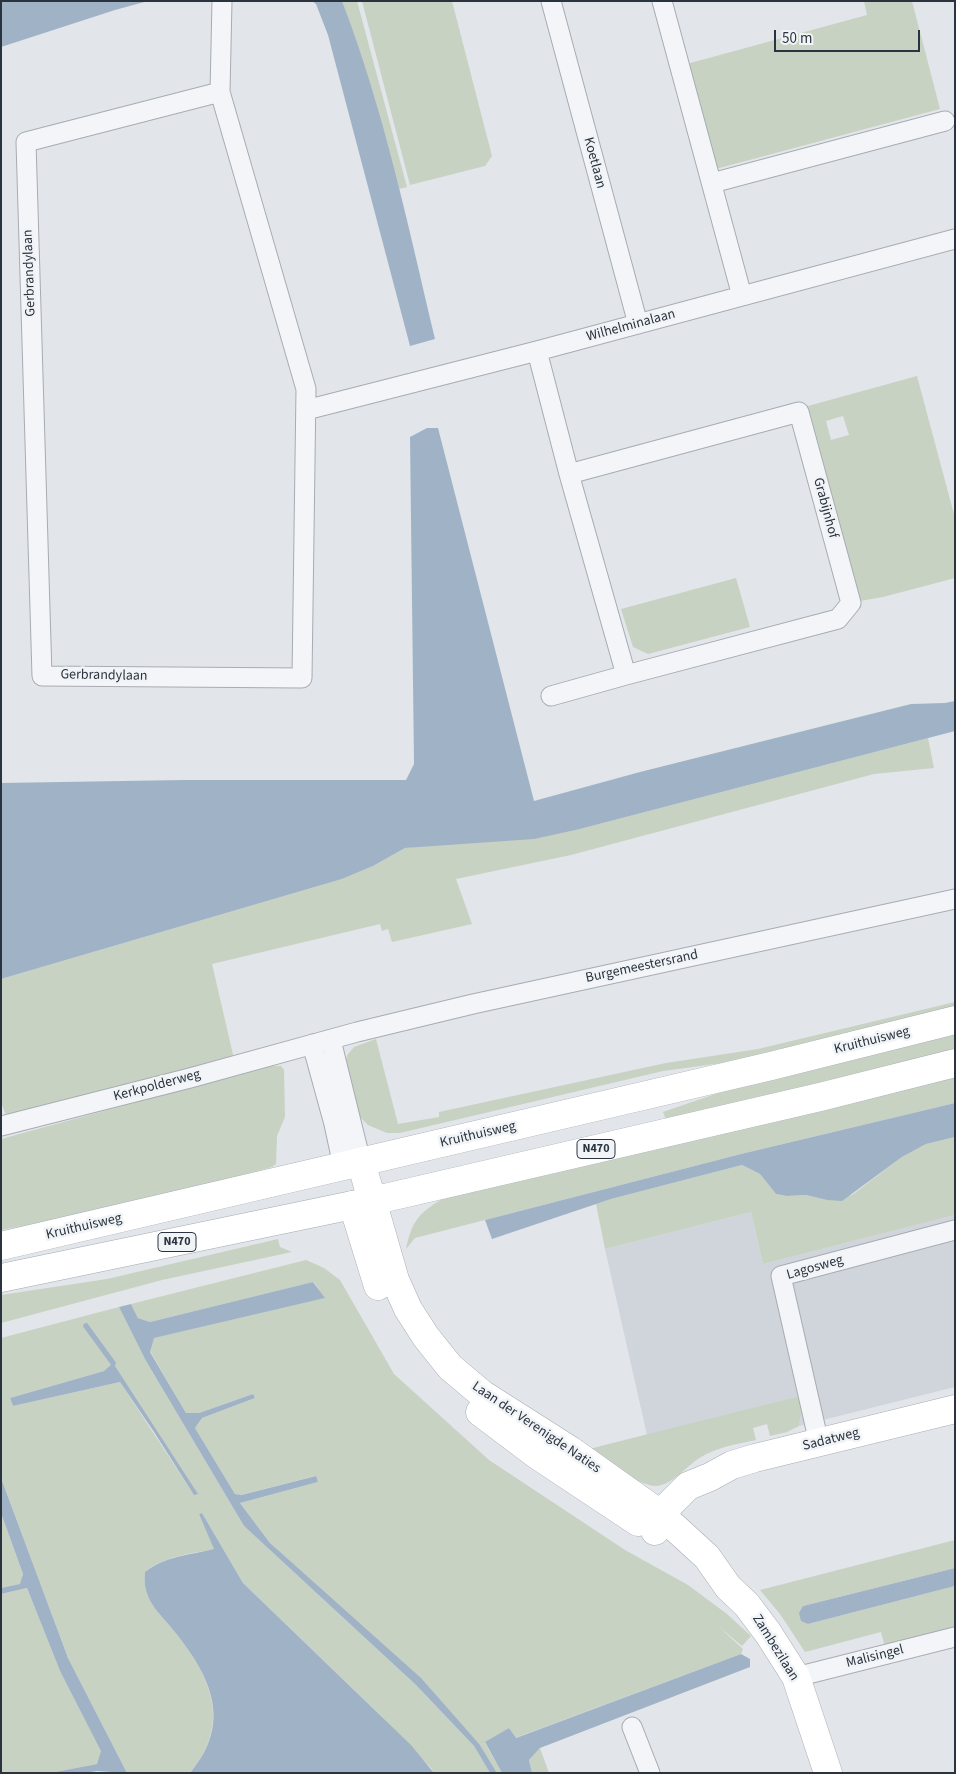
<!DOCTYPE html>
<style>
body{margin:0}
#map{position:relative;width:956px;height:1774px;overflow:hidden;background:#e2e5e9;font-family:"Source Sans 3",sans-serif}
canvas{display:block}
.frame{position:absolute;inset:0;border:2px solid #2b333f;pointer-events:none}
.scale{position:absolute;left:774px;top:30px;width:146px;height:22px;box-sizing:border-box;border:2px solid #2b333f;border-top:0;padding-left:6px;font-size:15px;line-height:18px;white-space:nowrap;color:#2b333f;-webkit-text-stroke:4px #f1f4f7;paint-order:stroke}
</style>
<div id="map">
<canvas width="956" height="1774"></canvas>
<div class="frame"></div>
<div class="scale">50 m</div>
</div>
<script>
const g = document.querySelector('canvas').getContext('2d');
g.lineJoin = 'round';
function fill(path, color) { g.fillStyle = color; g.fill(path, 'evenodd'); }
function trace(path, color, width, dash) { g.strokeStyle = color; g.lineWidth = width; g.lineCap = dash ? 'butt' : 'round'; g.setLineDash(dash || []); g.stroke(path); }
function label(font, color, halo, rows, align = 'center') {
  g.font = font + ' "Source Sans 3",sans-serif'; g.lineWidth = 5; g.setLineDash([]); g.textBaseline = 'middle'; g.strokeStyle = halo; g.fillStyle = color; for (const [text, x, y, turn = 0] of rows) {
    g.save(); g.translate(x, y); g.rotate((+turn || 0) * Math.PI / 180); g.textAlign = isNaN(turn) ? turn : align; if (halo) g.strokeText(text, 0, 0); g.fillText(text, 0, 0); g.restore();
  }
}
const built = new Path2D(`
 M751,1212l12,52 192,-49v172l-156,39 3,-17 -3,-13 -152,39 -42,-186z`);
const green = new Path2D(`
 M342,1h15l50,186 -8,2 -25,-93z
 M362,1h90l40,155 -7,10 -75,19z
 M864,1h48l28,108 -228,61 -29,-105 184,-50z
 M917,376l38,142v60l-72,19 -23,4 -52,-195zM843,416l6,19 -18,5 -5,-19z
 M736,578l14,49 -102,27 -15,-7 -12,-38z
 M928,738l6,30 -60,6 -303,81 -115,24 16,45 -80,18 -4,-13 -6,2 -2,-7 -168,40 22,95 -227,59 -6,-16v-123l341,-100 31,-13 32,-18 175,-19z
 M955,1002v7l-203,50 -89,12 -263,62h-13l-12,-5 -7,-3 -10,-10 -14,-52 4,-9 6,-7 22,-8 22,85 41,-7v-5l227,-49 92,-14z
 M955,1032v19l-289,69 -3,-8 96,-33z
 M269,1066h12l3,4 1,47 -8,19 -1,28 -4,3 -103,28 -84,19 -84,16v-91z
 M955,1073v30l-214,51 -326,84 -9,11c6,-28 12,-35 36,-50z
 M955,1137v78l-192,49 -12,-52 -146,37 -9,-45 15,-5 131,-34 18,9 16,20 11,2 19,-1 21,5 25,-5 50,-38 24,-13z
 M278,1239l2,8 12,5 -130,28 -161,43v-28l106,-16z
 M306,1260l18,8 16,12 54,94 95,86 136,90 63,35 39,29 24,22 -9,10 -24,-20 25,23 -2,5 -226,84 -6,-10 -24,15 17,30h-5l-17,-28 -210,-202 -30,-40 78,-21 -3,-6 -75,19 -5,-1 -40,-66 7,-10 53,-20 -2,-4 -54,19h-13l-36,-62 3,-13 171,-40 -10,-16 -164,40 -12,-4 -7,-14z
 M119,1307l27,54 98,165 172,159 58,61 16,27h-56l-3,-5 -52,-54 -136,-131 -41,-70 -3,1 16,35c-25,5 -50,7 -70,23 -3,28 13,39 29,59 37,46 58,91 16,142h-63l-59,-115 -67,-180v-140zM113,1364l81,131 -74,-113 -107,24 -3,-8 94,-27z
 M799,1396l3,13 -3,17 -12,6 -17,4 -3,-12 -14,4 3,12c-19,4 -38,7 -55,17 -16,9 -32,34 -52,28 -22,-6 -41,-24 -60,-36z
 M1,1513l22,61 -2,10 -20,4z
 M955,1540v28l-152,38 5,18 147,-38v43l-70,18 -4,-15 -76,20 -25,-38 -20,-24z
 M27,1588l33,83 42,80 -5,13 -47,9h-49v-179z
 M540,1748l9,25h-17l-3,-13z`);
const water = new Path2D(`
 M1,1h147l-33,9 -114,37z
 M312,1h30c42,109 66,224 93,338l-25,7 -82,-311 -12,-31z
 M427,428h11l96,373 106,-29 271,-68 34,-1 10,-2v30l-375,98 -46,10 -129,9 -32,18 -31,13 -341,100v-196l182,-3h223l8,-16 -4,-327z
 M955,1103v34l-29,7 -24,13 -60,44 -15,-1 -21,-5 -19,1 -11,-2 -16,-20 -18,-9 -131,34 -119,40 -7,-19 256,-66z
 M313,1282l12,16 -171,40 -4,14 36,61h13l54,-19 2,4 -53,20 -7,10 40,66 6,1 75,-19 2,6 -78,21 30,40 151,135 59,67 17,28h-7l-16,-27 -58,-61 -172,-159 -98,-165 -27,-54 12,-3 7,14 12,4z
 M113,1363l85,131 -4,1 -40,-63 -34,-50 -107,24 -3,-8 94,-27z
 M1,1478l67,180 59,115 -30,-2 -12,2h-35l47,-9 4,-13 -41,-80 -33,-83 -26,6v-6l19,-4 3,-10 -22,-61z
 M202,1513l41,70 168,162 23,28h-244c43,-51 21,-96 -16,-142 -16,-20 -32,-31 -29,-59 20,-16 45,-17 69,-23l-15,-35z
 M955,1568v18l-147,38 -7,-3 -2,-8 4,-7z
 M741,1654l9,5v8l-210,81 -11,12 3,13h-30l-17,-31 24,-14 7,10z`);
const stream = new Path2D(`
 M86,1326l27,37`);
const street = new Path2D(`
 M551,1l87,323
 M662,1l80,295
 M220,92l-194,50 16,534 260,2 4,-289 -86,-297 2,-91
 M712,183l233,-62
 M537,351l32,123 57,201
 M306,410l231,-59 418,-112
 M551,696l75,-21 212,-56 13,-16 -52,-191 -230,62
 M331,1040l30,122
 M312,1044l22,80 9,42
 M1,1126l189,-48 167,-46 116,-28 482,-105
 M819,1443l-38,-167 174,-46
 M796,1677l159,-40
 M632,1727l18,46`);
const secondary = new Path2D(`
 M361,1162l34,118 13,29 18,28 24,30 32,27 88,56 90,64 47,43 21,30 19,18 21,28 28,44 32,96
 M353,1205l25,81
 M480,1412l57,43 101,67
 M655,1531l5,-17 28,-28 22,-9 22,-12 23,-7 200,-49`);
const primary = new Path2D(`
 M1,1246l770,-180 184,-46
 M1,1278l371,-77 448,-104 135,-34`);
const shields = [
 [596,1149,38],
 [177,1242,38]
];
const shieldNames = [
 ["N470",596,1149],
 ["N470",177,1242]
];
const streetNames = [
 ["Koetlaan",594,163,75],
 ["Gerbrandylaan",30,273,-92],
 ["Wilhelminalaan",631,326,-15],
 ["Grabijnhof",825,508,75],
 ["Gerbrandylaan",104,676,1],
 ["Burgemeestersrand",642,967,-12],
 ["Kruithuisweg",872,1041,-14],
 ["Kerkpolderweg",157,1086,-15],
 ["Kruithuisweg",478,1135,-13],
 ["Kruithuisweg",84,1227,-13],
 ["Lagosweg",815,1268,-16],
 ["Laan der Verenigde Naties",536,1428,34],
 ["Sadatweg",831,1440,-14],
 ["Zambezilaan",775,1648,58],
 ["Malisingel",875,1657,-14]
];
fill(built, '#d0d4db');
fill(green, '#c8d2c3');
fill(water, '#a0b3c6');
trace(stream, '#a0b3c6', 5.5);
trace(street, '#a7acb3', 21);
trace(secondary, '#a7acb3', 29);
trace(primary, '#a2aab4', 29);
trace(street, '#f4f5f8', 19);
trace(secondary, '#fff', 28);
trace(primary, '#fff', 28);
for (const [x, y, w] of shields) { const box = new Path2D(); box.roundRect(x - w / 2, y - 9.5, w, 19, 4); g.fillStyle = '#f1f4f7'; g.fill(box); trace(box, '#2b333f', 1); }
label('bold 12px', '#2b333f', null, shieldNames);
label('14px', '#2b333f', '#f1f4f7', streetNames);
</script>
